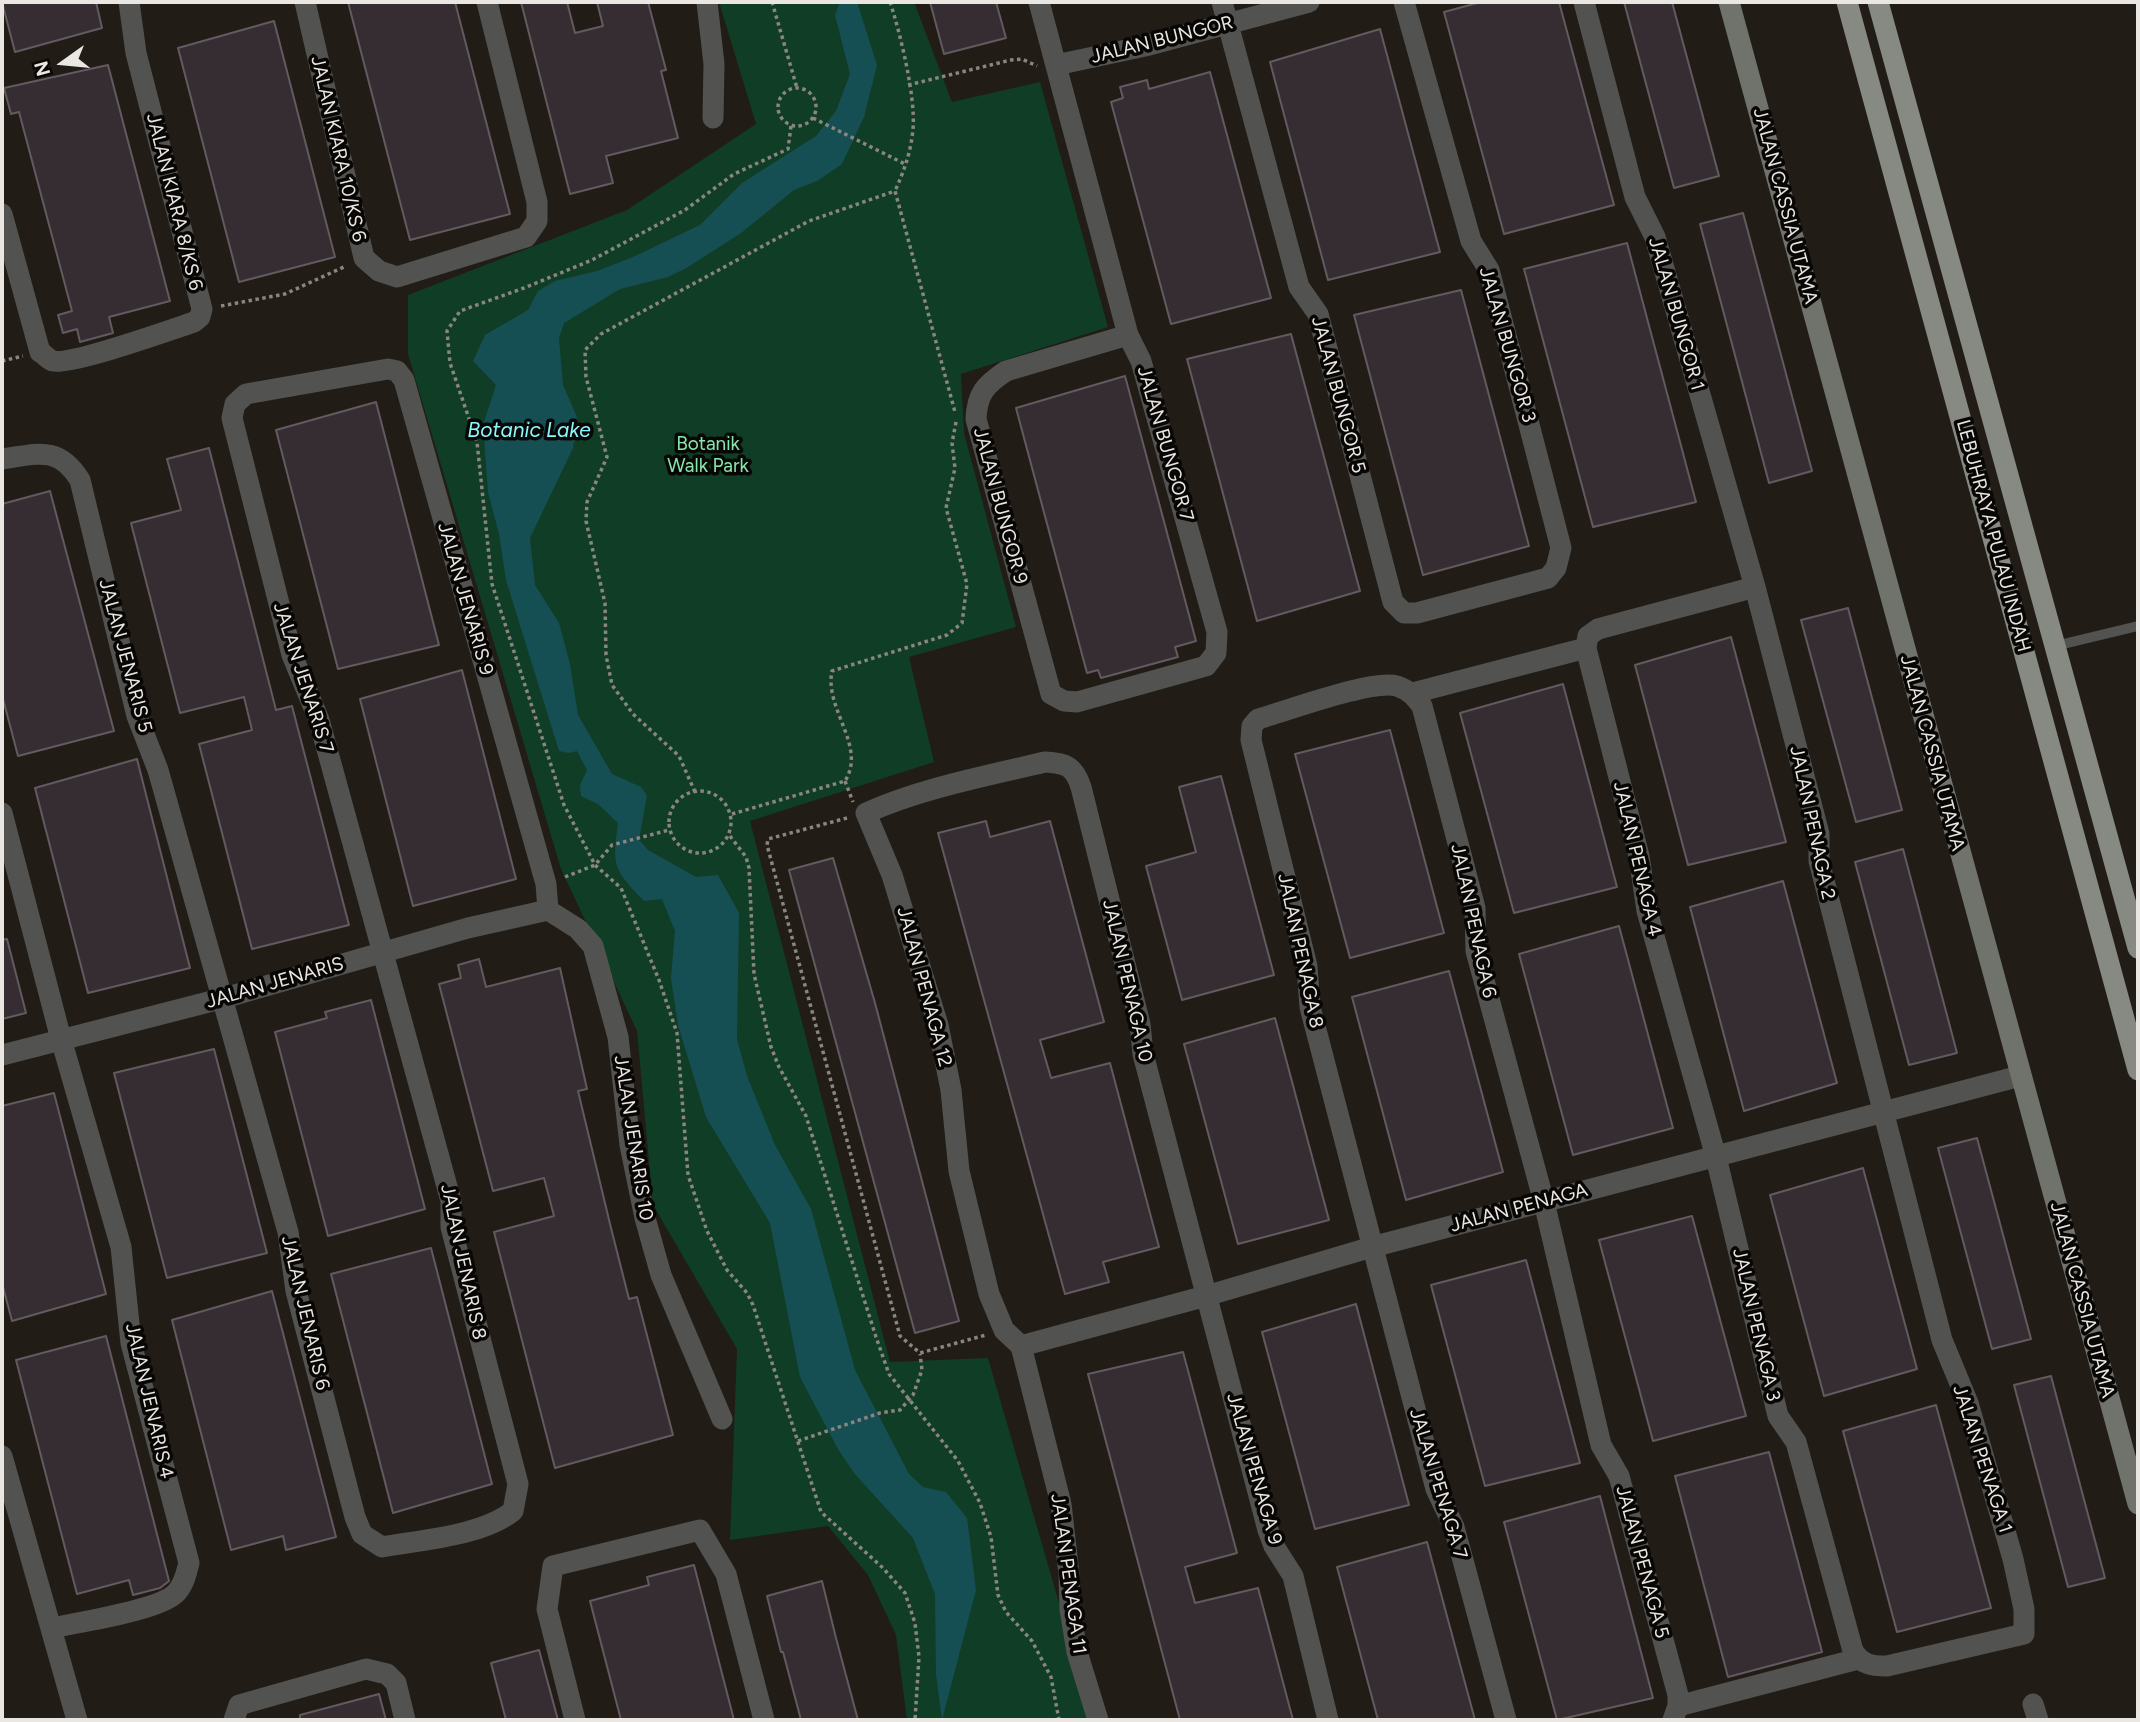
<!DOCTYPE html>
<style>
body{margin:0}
#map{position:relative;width:2140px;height:1722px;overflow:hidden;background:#211c16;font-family:Figtree,sans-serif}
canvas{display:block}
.frame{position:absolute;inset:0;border:4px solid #eae6e2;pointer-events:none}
.north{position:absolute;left:28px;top:28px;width:70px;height:70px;-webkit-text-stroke:5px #090705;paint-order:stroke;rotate:255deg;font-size:19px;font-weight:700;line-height:28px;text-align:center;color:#eae6e2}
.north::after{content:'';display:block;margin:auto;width:24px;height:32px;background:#eae6e2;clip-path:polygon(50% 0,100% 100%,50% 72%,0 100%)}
</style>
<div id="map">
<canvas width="2140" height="1722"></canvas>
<div class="frame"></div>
<div class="north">N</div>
</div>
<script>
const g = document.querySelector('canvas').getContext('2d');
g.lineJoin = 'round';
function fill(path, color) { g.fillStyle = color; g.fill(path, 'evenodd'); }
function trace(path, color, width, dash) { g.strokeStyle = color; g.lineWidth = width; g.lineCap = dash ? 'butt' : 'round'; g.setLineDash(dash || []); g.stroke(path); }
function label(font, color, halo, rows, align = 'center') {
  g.font = font + ' Figtree,sans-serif'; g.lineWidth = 7; g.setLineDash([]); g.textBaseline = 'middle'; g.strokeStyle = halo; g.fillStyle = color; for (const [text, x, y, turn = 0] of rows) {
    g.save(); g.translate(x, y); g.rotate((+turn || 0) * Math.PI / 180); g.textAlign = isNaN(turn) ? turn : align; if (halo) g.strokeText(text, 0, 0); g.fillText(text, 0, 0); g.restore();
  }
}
const green = new Path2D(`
 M719,2h195l38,100 88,-20 68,245 -147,47 3,59 52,194 -107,30 25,105 -184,59 140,541 98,-4 105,362h-186l-11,-85 -28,-60 -40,-49 -98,14 7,-191 -84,-144 -16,-174 -76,-162 -153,-515v-59l219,-85 129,-86z`);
const water = new Path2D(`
 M840,2h17l20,63 -13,52 -22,47 -25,17 -23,9 -53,43 -53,34 -20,10 -48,12 -56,34 -5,15 4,47 14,32 -4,31 -43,90 5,47 24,38 11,41 8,51 34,59 29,13 6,8 -8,45 9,10 48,27 22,-2 21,38 -2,126 10,37 28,69 36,64 44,161 54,104 14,13 23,5 21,26 9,72 -34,130 -6,-45 -1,-81 -22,-56 -59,-65 -16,-24 -38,-72 -30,-154 -64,-106 -28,-92 -7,-47 4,-47 -13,-32 -18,2c-31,-32 -32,-35 -26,-78l-20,-19 -17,-8 -1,-11 7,-15 -10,-19 -8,2 -10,-2 -53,-171 -7,-46 -11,-42 -5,-67 13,-40 -23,-24 12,-26 43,-25 10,-19 17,-10 42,-10 36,-14 67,-32 42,-42 74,-47 20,-25 14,-37 -15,-59z`);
const building = new Path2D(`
 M2,2h94l6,26 -87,24z
 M348,2h107l55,212 -100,26z
 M521,2h46l8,31 28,-7 -6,-24h51l18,68 -5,1 17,67 -72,18 7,27 -43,11z
 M930,2h66l10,36 -62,16z
 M1481,2h78l55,203 -110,29 -60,-222z
 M1624,2h48l47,174 -45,12z
 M274,21l61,236 -96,25 -61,-234z
 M1380,29l60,223 -112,28 -58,-218z
 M108,65l62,236 -61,16 4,16 -33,9 -3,-13 -14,4 -5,-18 14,-4 -53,-199 -8,2 -7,-26z
 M1210,72l61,226 -100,26 -60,-222 12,-4 -3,-11 27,-7 2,9z
 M1743,213l69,258 -43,12 -69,-259z
 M1627,243l69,259 -103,25 -69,-258z
 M1461,290l68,256 -106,29 -69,-260z
 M1291,334l69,257 -103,30 -70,-262z
 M1125,376l71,265 -21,6 3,10 -77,21 -3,-8 -11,3 -71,-265z
 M376,402l63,243 -101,24 -62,-239z
 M209,448l67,262 16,-4 57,219 -97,24 -53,-205 53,-14 -8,-33 -64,16 -49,-190 50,-13 -14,-51z
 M50,491l64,240 -96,25 -16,-61v-191z
 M1848,608l54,202 -46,12 -55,-202z
 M1731,637l55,205 -98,23 -53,-200z
 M462,670l54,209 -103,27 -53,-207z
 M1563,684l54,203 -103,26 -54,-200z
 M1390,730l54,203 -94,25 -55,-204z
 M137,759l53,209 -102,25 -53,-205z
 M1221,776l53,199 -92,25 -36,-134 50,-14 -17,-65z
 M986,821l4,16 60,-16 54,201 -64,18 11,38 59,-15 49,184 -56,15 6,20 -44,12 -127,-461z
 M1903,849l54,204 -48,12 -54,-203z
 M833,858l42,145 84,318 -44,12 -126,-463z
 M1783,881l54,202 -93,28 -54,-204z
 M1619,926l54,202 -100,27 -54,-201z
 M7,939l19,74 -24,6v-79z
 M479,959l7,28 74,-19 27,121 -9,2 33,137 18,71 8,-2 36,138 -118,33 -61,-236 60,-16 -10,-38 -51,13 -54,-207 22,-6 -3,-13z
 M1449,971l54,201 -97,28 -54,-203z
 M371,1000l54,209 -97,27 -53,-204 52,-14 -2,-6z
 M1275,1018l54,202 -91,24 -54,-200z
 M214,1049l53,204 -100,25 -53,-205z
 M54,1093l52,201 -94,27 -10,-38v-177z
 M1977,1138l54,201 -39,10 -54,-201z
 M1863,1168l54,201 -93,27 -54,-201z
 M1692,1216l54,200 -93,25 -54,-201z
 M431,1248l61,236 -99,29 -62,-239z
 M1526,1260l54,203 -95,23 -54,-201z
 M272,1291l64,246 -50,13 -3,-14 -52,14 -59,-230z
 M1356,1304l53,201 -94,24 -53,-197z
 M106,1336l63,245 -9,7 -27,7 -4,-15 -52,14 -61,-234z
 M1183,1352l54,201 -52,14 10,36 63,-15 35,132h-113l-92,-346z
 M2051,1376l54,202 -37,9 -54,-202z
 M1936,1405l55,203 -94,24 -54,-201z
 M1769,1452l53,200 -94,25 -53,-201z
 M1600,1496l53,202 -96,22 -53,-198z
 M1427,1542l48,178h-97l-41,-153z
 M694,1565l40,155h-113l-31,-119 59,-16 -2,-8z
 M822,1581l14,57 22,82h-57l-18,-68h-2l-14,-56z
 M539,1650l19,70h-52l-15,-57z
 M379,1694l7,26h-86v-5z`);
const path = new Path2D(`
 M772,2l25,86
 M890,2c10,30 26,96 23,127 -2,23 -9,42 -18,62
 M908,85l103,-25 11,-1 15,7
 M778 107a19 19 0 1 1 38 0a19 19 0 1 1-38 0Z
 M813,118l94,47
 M791,126l-3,23 -54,25 -49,36 -93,50 -68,28 -64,23 -13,20 3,32 27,79 15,142 72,221 31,60 26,23 38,92 18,53 11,142 19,56 20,39 20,23 6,12 68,207 62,56 22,25 10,30 4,34 -4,63
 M221,306l64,-12 61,-28
 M2,361l21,-5
 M845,781l8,21
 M669 822a31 31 0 1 1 62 0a31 31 0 1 1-62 0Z
 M695,792l-16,-36 -46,-42 -21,-29 -6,-30 -1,-52 -19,-82 1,-19 20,-45 -21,-80 -1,-27 16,-16 208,-113 86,-30 60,221
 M732,814l113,-33c22,-35 -21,-72 -13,-110l115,-36 15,-12 5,-39 -21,-76 9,-40 -3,-25 4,-21
 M847,818l-79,21 -1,6 133,491 20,17 66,-18
 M730,836l16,21 3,11 5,106 17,73 8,20 27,49 70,221 13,37 69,87 22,42 11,34 7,58 8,17 26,29 19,36 8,43
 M565,877l30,-12 17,-20 57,-15
 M798,1441l82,-28 20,-3 13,-15 9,-25 -2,-16`);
const lane = new Path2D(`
 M2055,646l83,-20`);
const street = new Path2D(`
 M305,2l59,256 15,13 18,6 129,-40 11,-16v-19l-50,-200
 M707,2l7,62 -1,54
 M1039,2l89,333 13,26 76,271 -1,21 -10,13 -129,36 -13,-1 -13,-7 -75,-275c1,-25 9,-34 30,-48l122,-36
 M1222,2l77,285 19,27 75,288 11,11h13l131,-35 8,-10 5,-20 -72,-278 -18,-29 -67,-239
 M1584,2l51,195 20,40 100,350
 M1056,65l89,-19 164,-44
 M2,214l38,138c4,2 9,8 13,9 19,4 117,-31 141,-39l6,-5 2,-8 -66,-256 -7,-51
 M2,459c36,-5 56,-14 78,21l57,236 21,54 130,462 8,59 59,226 7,17 20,13c38,-7 100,-11 131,-36l5,-27 -61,-234 -6,-23v-26l-132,-481 -27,-65 -60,-237 3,-14 11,-10 142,-25 9,2 7,9 142,504 2,26
 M1755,587l64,247v27l123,479 26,63 45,156 11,50v25l-137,32c-15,0 -25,-1 -34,-15l-57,-209 -18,-26 -62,-259 -69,-246 -8,-55 -53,-208 2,-12 10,-7z
 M1413,693l173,-45
 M2,813l59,226 60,208 10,96 58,220c-3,11 -5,22 -13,30 -16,17 -99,30 -125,35
 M548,910l30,19 15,17 25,91 12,108 15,73 16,57 61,144
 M2,1055l222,-57 244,-70 80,-18
 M1021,1346l-17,-16 -15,-36 -30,-123 -8,-81 -13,-65 -46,-150 -26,-62c56,-25 120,-37 179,-51 21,1 29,4 36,25l59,237 3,30 125,476 6,16 19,30 35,144
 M1021,1346l185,-50 166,-49 648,-171
 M1021,1346l40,158 8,70 1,35 7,43 21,68
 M2,1456l75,264
 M2033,1704l5,16
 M1678,1706l180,-47
 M234,1720l5,-15 127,-36 21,5 9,9 9,37
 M575,1720l-28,-111 6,-43 147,-36 26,44 38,146
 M1506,1720l-52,-193 -18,-38 -126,-482 -3,-41 -56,-226 1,-14 6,-7c29,-8 114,-40 139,-33 12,4 18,11 25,20l53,202 1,43 68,251 57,243 18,31 59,219v11l-5,14`);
const secondary = new Path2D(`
 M1729,2l409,1502`);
const primary = new Path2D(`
 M1847,2l291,1068
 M1878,2l260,946`);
const streetNames = [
 ["JALAN BUNGOR",1162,40,-14],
 ["JALAN KIARA 10/KS 6",338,149,77],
 ["JALAN KIARA 8/KS 6",174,202,76],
 ["JALAN CASSIA UTAMA",1785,206,75],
 ["JALAN BUNGOR 1",1676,314,74],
 ["JALAN BUNGOR 3",1507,345,74],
 ["JALAN BUNGOR 5",1338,395,75],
 ["JALAN BUNGOR 7",1165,444,74],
 ["JALAN BUNGOR 9",1000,506,75],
 ["LEBUHRAYA PULAU INDAH",1993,536,75],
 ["JALAN JENARIS 9",465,599,74],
 ["JALAN JENARIS 5",125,656,75],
 ["JALAN JENARIS 7",303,678,72],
 ["JALAN CASSIA UTAMA",1932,753,75],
 ["JALAN PENAGA 2",1812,823,78],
 ["JALAN PENAGA 4",1637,859,77],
 ["JALAN PENAGA 6",1473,921,78],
 ["JALAN PENAGA 8",1300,951,78],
 ["JALAN PENAGA 10",1127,981,77],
 ["JALAN JENARIS",275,983,-16],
 ["JALAN PENAGA 12",924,987,75],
 ["JALAN JENARIS 10",633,1138,81],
 ["JALAN PENAGA",1519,1208,-15],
 ["JALAN JENARIS 8",463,1262,78],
 ["JALAN CASSIA UTAMA",2082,1300,75],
 ["JALAN JENARIS 6",305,1313,77],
 ["JALAN PENAGA 3",1756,1325,77],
 ["JALAN JENARIS 4",149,1401,77],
 ["JALAN PENAGA 1",1982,1459,72],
 ["JALAN PENAGA 9",1254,1469,74],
 ["JALAN PENAGA 7",1438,1484,73],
 ["JALAN PENAGA 5",1642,1562,75],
 ["JALAN PENAGA 11",1068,1574,82]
];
const parkNames = [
 ["Botanik",708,444],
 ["Walk Park",708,466]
];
const waterNames = [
 ["Botanic Lake",529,431]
];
fill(green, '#103d25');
fill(water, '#164f53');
fill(building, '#352d32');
trace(building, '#635a60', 2);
trace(path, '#8a8580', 3.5, [3.5, 3.5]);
trace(lane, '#525350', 10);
trace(street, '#525350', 21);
trace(secondary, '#70726c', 21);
trace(primary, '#878a82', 21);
label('19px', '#eae6e2', '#090705', streetNames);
label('19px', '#85e7ab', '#090705', parkNames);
label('italic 21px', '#8bf8ff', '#090705', waterNames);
</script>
